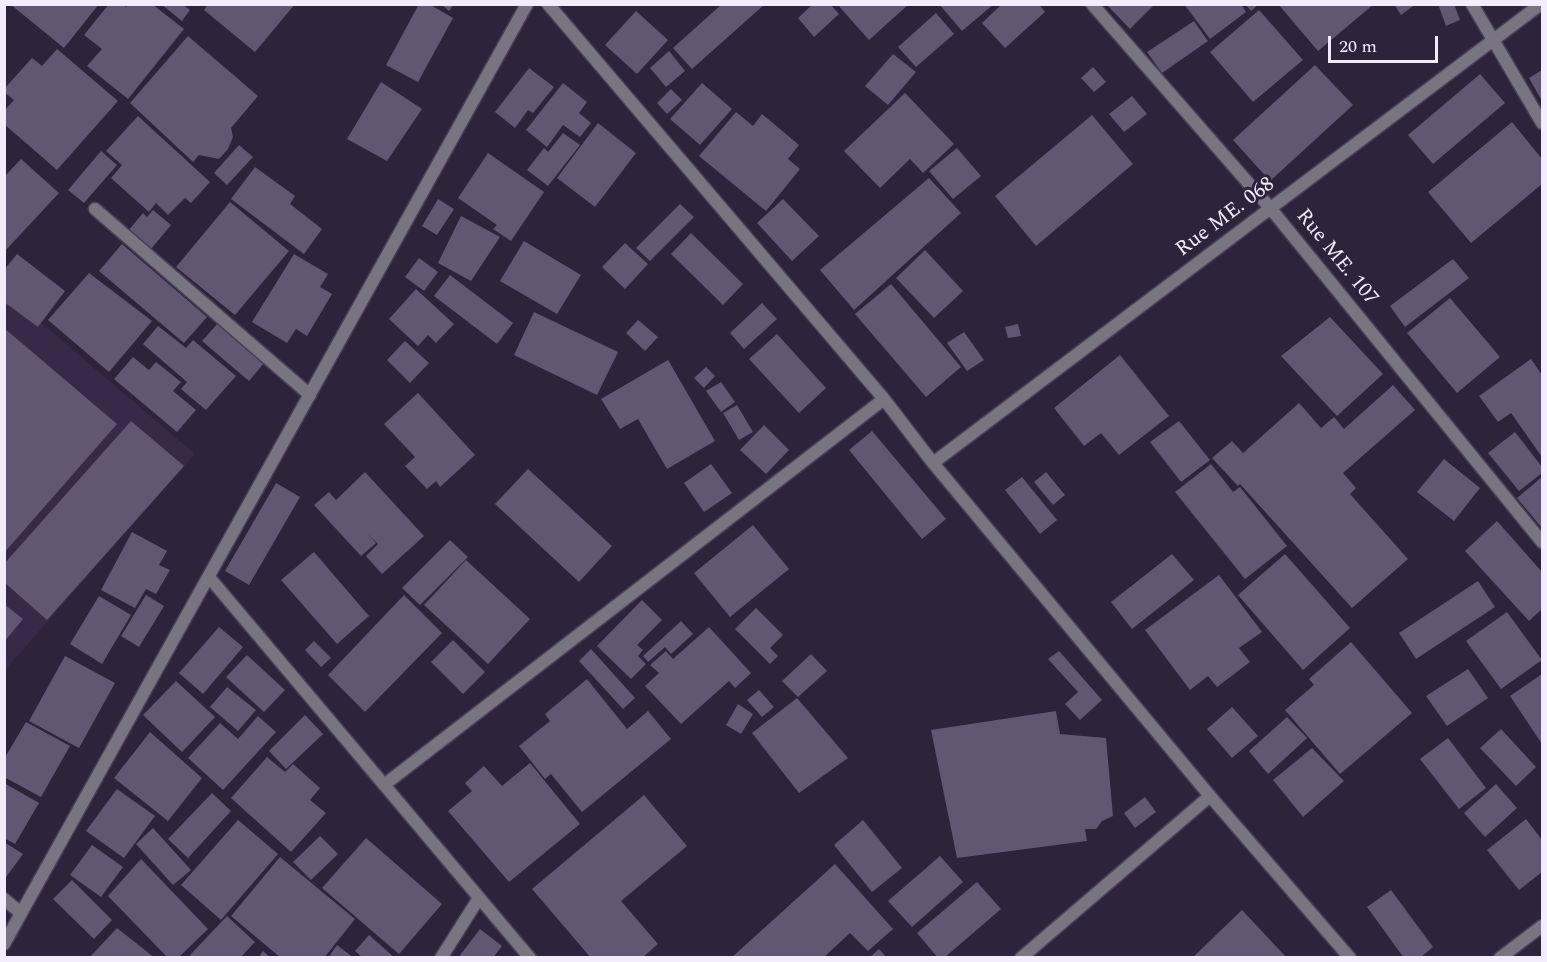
<!DOCTYPE html>
<style>
body{margin:0}
#map{position:relative;width:1547px;height:962px;overflow:hidden;background:#2d233b;font-family:Spectral,serif}
canvas{display:block}
.frame{position:absolute;inset:0;border:6px solid #f2ecfc;pointer-events:none}
.scale{position:absolute;left:1328px;top:36px;width:110px;height:27px;box-sizing:border-box;border:3px solid #f2ecfc;border-top:0;padding-left:8px;font-size:18px;line-height:21px;white-space:nowrap;color:#f2ecfc;-webkit-text-stroke:4px #2d233b;paint-order:stroke}
</style>
<div id="map">
<canvas width="1547" height="962"></canvas>
<div class="frame"></div>
<div class="scale">20 m</div>
</div>
<script>
const g = document.querySelector('canvas').getContext('2d');
g.lineJoin = 'round';
function fill(path, color) { g.fillStyle = color; g.fill(path, 'evenodd'); }
function trace(path, color, width, dash) { g.strokeStyle = color; g.lineWidth = width; g.lineCap = dash ? 'butt' : 'round'; g.setLineDash(dash || []); g.stroke(path); }
function label(font, color, halo, rows, align = 'center') {
  g.font = font + ' Spectral,serif'; g.lineWidth = 6; g.setLineDash([]); g.textBaseline = 'middle'; g.strokeStyle = halo; g.fillStyle = color; for (const [text, x, y, turn = 0] of rows) {
    g.save(); g.translate(x, y); g.rotate((+turn || 0) * Math.PI / 180); g.textAlign = isNaN(turn) ? turn : align; if (halo) g.strokeText(text, 0, 0); g.fillText(text, 0, 0); g.restore();
  }
}
const built = new Path2D(`
 M5,292l190,162 -190,216z`);
const building = new Path2D(`
 M10,4h89l-35,44z
 M109,4h13l4,3 2,-3h24l32,25 -56,70 -41,-33 15,-17 -18,-14z
 M161,4h21l8,6 -8,11z
 M208,4h87l-40,48 -51,-42z
 M419,4h10l24,14 -35,64 -32,-17z
 M441,4h13l-5,7z
 M722,4h43l-73,65 -19,-21z
 M813,4h17l9,10 -25,23 -16,-19z
 M837,4h72l-40,36z
 M939,4h55l-32,27z
 M1002,4h37l6,8 -40,36 -23,-25z
 M1106,4h49l-25,25z
 M1184,4h57l5,8 -36,27z
 M1245,4h14l-8,7z
 M1278,4h96l-56,47z
 M1394,4h22l-15,11z
 M1438,4h16l6,16 -14,6z
 M1259,10l44,50 -50,42 -43,-50z
 M636,11l32,29 -31,34 -32,-29z
 M936,13l18,21 -38,33 -18,-20z
 M1194,21l14,20 -46,32 -15,-21z
 M188,36l70,60 -27,32 2,9 -5,12 -9,10 -20,-4 -6,7 -63,-59z
 M57,49l61,52 -61,69 -53,-46v-13l10,-11 -10,-8v-3l28,-31 10,8z
 M669,51l16,20 -19,16 -16,-19z
 M893,54l23,18 -28,33 -23,-19z
 M1315,65l38,40 -83,76 -37,-41z
 M1093,67l13,15 -12,10 -13,-14z
 M529,68l25,19 -21,26 -5,-3 -13,18 -20,-16z
 M1542,70v31l-13,-23z
 M1480,74l25,29 -72,61 -25,-29z
 M381,82l41,27 -35,52 -40,-22z
 M563,83l24,19 -8,11 12,10 -11,14 -17,-12 -16,22 -21,-17z
 M702,83l30,26 -32,36 -30,-26z
 M671,89l11,11 -15,14 -10,-11z
 M905,93l49,51 -31,29 -13,-14 -30,29 -36,-37z
 M1132,96l15,18 -23,18 -15,-18z
 M736,112l17,14 9,-12 37,31 -11,14 12,10 -34,42 -67,-55z
 M1092,115l41,49 -97,82 -41,-50z
 M138,116l72,66 -19,21 -6,-5 -17,17 -12,-12 -7,9 -38,-34 11,-13 -16,-14z
 M1512,122l30,37v25l-71,59 -43,-51z
 M598,123l38,30 -41,54 -38,-29z
 M563,133l17,12 -32,41 -21,-16 17,-22 4,4z
 M239,145l14,12 -26,28 -13,-12z
 M957,148l24,28 -28,23 -24,-28z
 M101,151l16,14 -33,38 -16,-13z
 M488,153l56,39 -33,49 -18,-12 4,-4 -39,-27z
 M21,159l38,34 -55,59v-75z
 M255,167l40,29 -5,8 32,25 -18,25 -73,-55z
 M929,178l32,35 -107,97 -34,-40z
 M438,199l16,10 -17,26 -15,-9z
 M783,199l36,37 -27,25 -35,-38z
 M230,202l59,49 -54,64 -59,-48z
 M680,204l14,13 -44,44 -14,-13z
 M153,210l18,15 -20,24 -23,-18 15,-18 4,4z
 M461,216l39,21 -29,44 -33,-18z
 M691,233l52,51 -20,21 -52,-51z
 M524,241l57,34 -24,39 -57,-33z
 M625,243l23,21 -23,25 -23,-22z
 M122,244l85,73 -23,26 -85,-72z
 M925,250l38,41 -29,27 -38,-40z
 M17,254l48,37 -27,36 -34,-25v-32z
 M294,254l34,20 -8,13 12,7 -25,42 -11,-7 -9,14 -35,-21z
 M419,258l19,14 -14,19 -19,-14z
 M1453,259l16,19 -64,49 -15,-21z
 M89,273l63,48 -43,51 -61,-52z
 M450,275l63,48 -16,21 -63,-48z
 M891,284l70,83 -35,30 -71,-83z
 M416,289l38,35 -18,19 -8,-8 -10,11 -29,-27z
 M1450,298l50,59 -43,36 -50,-60z
 M762,303l15,16 -33,30 -14,-16z
 M534,312l84,40 -21,43 -83,-40z
 M1330,317l53,57 -46,42 -56,-60z
 M638,320l20,17 -13,14 -19,-18z
 M218,323l46,40 -15,18 -47,-40z
 M1018,324l3,12 -13,2 -3,-11z
 M158,326l28,22 7,-8 43,36 -30,34 -25,-21 6,-7 -44,-38z
 M4,328l113,96 -113,129z
 M964,332l20,28 -17,11 -20,-28z
 M777,334l49,54 -27,25 -50,-54z
 M405,341l24,22 -19,20 -23,-23z
 M1120,355l49,61 -50,39 -18,-22 -17,13 -30,-38z
 M133,357l16,13 7,-8 25,20 -8,9 23,19 -19,22 -63,-53z
 M1531,359l11,16v82l-31,-44 -13,9 -19,-26z
 M668,360l47,81 -48,28 -29,-50 -18,10 -19,-30z
 M706,367l9,9 -11,12 -10,-10z
 M721,382l14,20 -14,10 -15,-21z
 M1393,385l22,25 -72,63 13,15 -6,6 58,65 -56,49 -112,-124 -2,2 -26,-28 20,-17 11,12 56,-50 22,25 13,-11 10,12z
 M418,393l57,62 -35,32 -4,-6 -9,8 -22,-23 10,-9 -31,-33z
 M737,405l16,27 -14,8 -16,-27z
 M131,421l53,45 -137,154 -43,-38v-18z
 M1179,421l31,39 -29,22 -31,-40z
 M764,425l25,25 -23,24 -26,-24z
 M872,431l74,88 -24,20 -73,-89z
 M1515,432l27,35v6l-23,18 -31,-38z
 M1444,459l36,29 -26,33 -37,-29z
 M711,464l21,29 -28,19 -20,-29z
 M1211,464l22,28 7,-5 47,59 -42,33 -70,-87z
 M528,469l84,77 -33,36 -84,-78z
 M365,472l59,64 -42,38 -16,-18 12,-12 -11,-11 9,10 -15,13 -47,-51 15,-13 7,8z
 M1046,472l19,23 -12,10 -19,-23z
 M1022,477l35,43 -17,14 -35,-44z
 M1542,477v51l-25,-30z
 M276,483l24,14 -51,88 -24,-14z
 M1497,521l45,51v37l-13,12 -64,-70z
 M753,525l36,44 -59,48 -36,-44z
 M132,532l35,19 -8,14 11,5 -14,24 -10,-5 -11,19 -34,-18z
 M450,540l18,17 -48,48 -18,-17z
 M314,552l55,64 -32,28 -56,-64z
 M1172,554l22,26 -62,49 -21,-27z
 M1285,554l65,74 -47,42 -65,-75z
 M466,560l64,59 -42,45 -64,-59z
 M1219,575l43,57 -23,16 11,14 -33,25 -9,-11 -18,14 -45,-60z
 M1478,581l17,26 -79,52 -17,-26z
 M146,595l18,11 -25,41 -18,-11z
 M404,595l38,38 -77,79 -37,-37z
 M99,596l32,19 -29,49 -32,-20z
 M642,600l20,20 -25,25 6,5 -5,6 8,8 -15,15 -34,-33z
 M4,604l19,15 -19,23z
 M756,608l27,27 -13,13 8,8 -8,8 -35,-35z
 M1507,612l35,48 -41,29 -35,-48z
 M681,621l12,13 -22,20 -6,-7 -17,15 -5,-6z
 M219,627l24,20 -40,47 -24,-21z
 M709,627l42,46 -16,15 -6,-7 -48,43 -36,-38 14,-13 -9,-8 16,-14 7,8z
 M453,640l32,32 -22,22 -32,-32z
 M314,641l17,17 -10,9 -16,-17z
 M1351,642l61,71 -72,61 -55,-64 29,-25 -5,-6z
 M591,649l44,49 -12,11 -44,-48z
 M1059,651l43,49 -22,20 -15,-16 13,-12 -30,-33z
 M811,654l16,17 -29,26 -16,-16z
 M247,655l38,35 -21,22 -38,-35z
 M65,656l50,27 -36,65 -50,-27z
 M1468,669l20,29 -41,28 -21,-30z
 M1542,674v70l-32,-48z
 M587,679l40,50 21,-18 23,28 -89,73 -31,-38 -6,5 -26,-33 31,-25 -5,-7z
 M176,681l39,36 -33,35 -39,-37z
 M227,687l29,23 -18,21 -28,-24z
 M759,690l15,17 -12,10 -15,-17z
 M797,698l51,60 -49,35 -47,-60z
 M738,704l15,10 -12,20 -15,-9z
 M1232,707l26,29 -26,22 -25,-29z
 M1056,711l4,23 46,4 7,78 -11,5 -6,8h-11l2,12 -130,17 -26,-128z
 M305,715l18,19 -37,35 -17,-18z
 M258,716l18,16 -53,58 -35,-32 32,-35 18,16z
 M1287,717l20,21 -39,36 -19,-23z
 M26,722l44,24 -29,51 -37,-20v-18z
 M1501,729l35,38 -20,19 -36,-38z
 M150,732l52,46 -34,43 -54,-43z
 M1448,738l38,50 -27,21 -39,-50z
 M1312,748l32,33 -41,36 -30,-37z
 M267,757l18,15 8,-8 27,24 -10,12 16,13 -35,39 -60,-54z
 M530,763l50,61 -71,58 -61,-71 24,-20 -7,-8 19,-17 18,20z
 M4,783l35,20 -24,41 -11,-6z
 M1496,784l21,24 -32,29 -21,-24z
 M117,789l38,27 -31,42 -38,-27z
 M212,793l19,18 -43,47 -20,-19z
 M644,795l43,51 -66,55 37,43 -16,14h-51l-59,-69z
 M1145,797l11,15 -21,16 -11,-15z
 M1526,819l16,21v32l-23,18 -32,-40z
 M238,820l40,34 -57,66 -40,-35z
 M863,820l39,48 -30,24 -38,-47z
 M153,828l38,42 -18,15 -37,-41z
 M320,836l18,18 -27,26 -18,-18z
 M366,838l76,66 -43,50 -77,-66z
 M4,842l19,12 -19,26z
 M92,845l31,22 -22,30 -31,-22z
 M940,856l23,26 -51,45 -24,-26z
 M280,857l75,62 -31,39h-43l-50,-42z
 M141,859l67,70 -30,29h-10l-60,-62z
 M835,864l58,65 -25,22 -18,-18 -27,25h-92z
 M72,880l40,40 -18,19 -41,-40z
 M977,882l24,27 -57,49h-6l-21,-25z
 M1391,890l42,57 -13,11h-16l-37,-51z
 M1242,910l45,48h-95z
 M227,916l28,26 -15,16h-48l-2,-3z
 M117,928l38,30h-66z
 M480,929l22,17 -9,12h-35z
 M369,935l26,23h-32l-8,-7z
 M337,945l17,13h-26z
 M879,949l8,9h-18z
 M263,951l8,7h-13z`);
const lane = new Path2D(`
 M95,209l215,186`);
const street = new Path2D(`
 M548,4l336,395 49,64 277,333 140,162
 M1092,4l179,205 271,333
 M1472,4l70,119
 M933,463l608,-459
 M209,577l321,381
 M384,785l500,-386
 M4,899l17,14
 M4,944l523,-940
 M441,958l38,-60
 M1021,958l189,-162
 M1500,958l42,-32`);
const streetNames = [
 ["Rue ME. 068",1226,218,-37],
 ["Rue ME. 107",1336,258,51]
];
fill(built, '#362a48');
fill(building, '#615772');
trace(lane, '#493f56', 15);
trace(street, '#493f56', 15);
trace(lane, '#797481', 12);
trace(street, '#797481', 12);
label('21px', '#f2ecfc', '#2d233b', streetNames);
</script>
